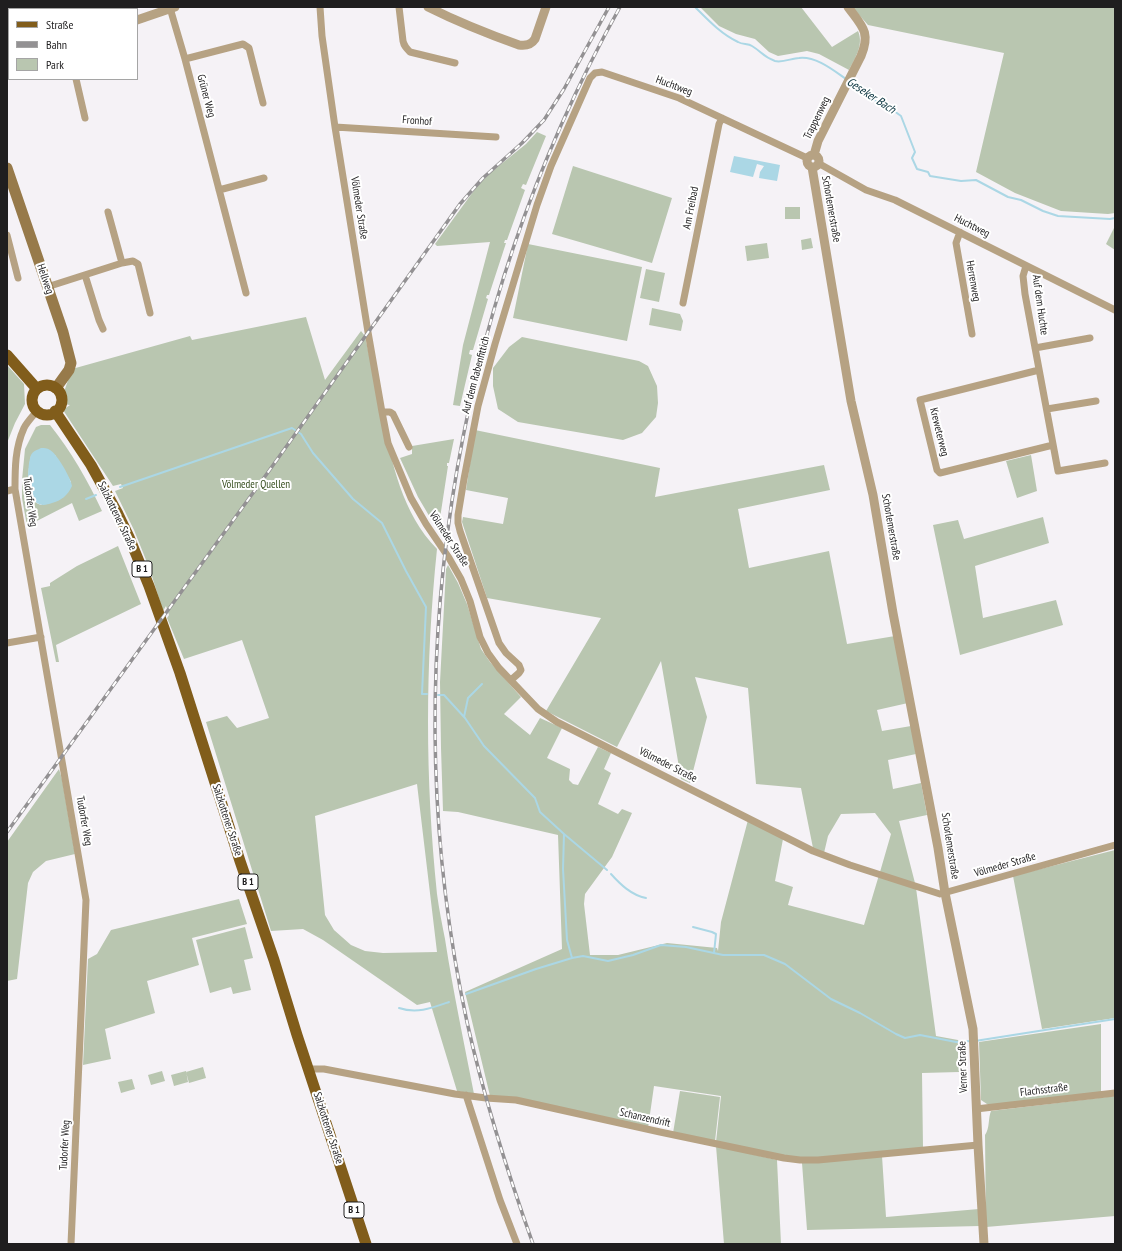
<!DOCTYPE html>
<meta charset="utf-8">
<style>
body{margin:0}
#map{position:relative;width:1122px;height:1251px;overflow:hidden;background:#f5f2f6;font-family:"PT Sans Narrow",sans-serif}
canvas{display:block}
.frame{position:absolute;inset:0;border:8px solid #1f1e1f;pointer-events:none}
.legend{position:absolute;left:8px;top:8px;width:130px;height:72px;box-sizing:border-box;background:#fff;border:1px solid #a5a5a5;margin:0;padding:5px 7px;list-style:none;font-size:12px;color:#1f1e1f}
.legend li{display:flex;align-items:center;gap:8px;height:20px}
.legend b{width:20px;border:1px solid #a5a5a5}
</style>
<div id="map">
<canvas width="1122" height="1251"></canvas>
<div class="frame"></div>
<ul class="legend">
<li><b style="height:5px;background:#815d1b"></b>Straße</li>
<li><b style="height:5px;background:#939193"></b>Bahn</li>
<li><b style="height:11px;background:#b9c6b0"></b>Park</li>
</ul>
</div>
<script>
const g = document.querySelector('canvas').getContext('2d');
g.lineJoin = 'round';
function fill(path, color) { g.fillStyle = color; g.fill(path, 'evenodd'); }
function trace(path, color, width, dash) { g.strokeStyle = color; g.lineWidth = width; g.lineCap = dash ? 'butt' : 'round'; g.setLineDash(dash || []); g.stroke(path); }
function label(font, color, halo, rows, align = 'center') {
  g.font = font + ' "PT Sans Narrow",sans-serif'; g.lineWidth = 4; g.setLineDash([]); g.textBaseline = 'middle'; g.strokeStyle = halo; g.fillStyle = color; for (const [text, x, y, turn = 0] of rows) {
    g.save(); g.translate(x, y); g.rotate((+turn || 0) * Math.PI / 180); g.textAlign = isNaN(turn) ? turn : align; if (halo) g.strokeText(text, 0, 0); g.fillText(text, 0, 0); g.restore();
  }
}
const green = new Path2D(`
 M700,7h101l31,40 26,-16c6,14 -3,27 -9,39l-30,-16 -12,-3 -29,5 -9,-4 -14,-13 -19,-5 -17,-8z
 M852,7h263v206l-7,1 -47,-3 -46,-18 -39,-21 28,-119 -136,-28z
 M537,132l9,4 -20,49 -3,-1 -2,4 4,2 -18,50h-2l-1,3h2l-17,52h-2l-1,3 2,1 -15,51h-3l-1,4 3,1 -12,51 -7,-1 10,-60 27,-103 -53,4 -2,-2 43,-59 12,-12 36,-29z
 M573,166l99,32 -20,65 -100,-29z
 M785,207h15v12h-15z
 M1115,226v24l-9,-6z
 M811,238l2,10 -11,2 -1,-10z
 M767,243l2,15 -22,3 -2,-15z
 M528,244l114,23 -15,74 -114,-23z
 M646,269l19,4 -6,29 -19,-4z
 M652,308l28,6 3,7 -2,10 -32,-6z
 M306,317l19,63 36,-49 4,5c6,27 11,53 17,80 10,47 20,97 55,133 -12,115 -12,230 0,345 2,15 5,30 8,45 8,52 19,103 29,155l-17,-3 -27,-89 -13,3 -94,-65 -20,-11 -32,2 -65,-209 21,-6 10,12 32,-10 -27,-78 -58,19 -17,-41 2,-3 -3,-9 -3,5 -13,-41 -16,-40 -19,-39 8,-3 -2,-4 -8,2 -50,-76 7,-5 -8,-1 3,-15 7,-20 118,-33 2,4zM417,784l20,168 -54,1 -18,-2 -14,-6 -17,-15 -9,-15 -10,-99z
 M522,337l117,24 9,5 9,20 1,17 -2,14 -14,16 -19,7 -105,-18 -20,-13 -5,-23v-18l16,-21z
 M7,365l17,19 1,20 -10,19 -8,20v9v-46l1,-3 -1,-2z
 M41,425h9c21,26 38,56 52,86l-23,10 -7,-18 -45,23 -5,-28v-18l3,-31 11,-22zM55,455l16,27 -30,23c-17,-5 -13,-36 -10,-49z
 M475,430l185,38 -5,29 169,-32 6,25 -92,19 11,59 80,-17 18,93 48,-8 13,67 -31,7 5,21 29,-5 5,28 -28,6 5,29 28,-6 6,32 -28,6 16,62 -35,-11 11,-38 -16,-21 -34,1 -13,22 -4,17 -11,-5 -12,-60 -45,-4 -8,-96 -53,-11 12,40 -17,66 -9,-4 -20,-118 -44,86 -71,-36 55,-93 -114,-20 -25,-76 1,-5 40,7 5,-26 -42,-8z
 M454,439l-5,24h-2v3h1l-10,65 -20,-34 -18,-39 12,-4v-8z
 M1031,455l6,36 -20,7 -11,-37z
 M1043,517l6,26 -74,23 8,52 73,-18 7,25 -103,30 -27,-130 25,-5 6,19z
 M118,546l23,58 -85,41 3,17h-3l-15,-74 9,-2v-3l27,-17z
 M448,565l10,18 9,21 14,45 9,13 31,35 -17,17 26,21 10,-17 22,10 -15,30 23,11 -1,11 4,4 5,1 20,-38 13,6 -7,16 7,4 -13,31 20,10 4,-5 10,4 -20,44 -27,37 -1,10 6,51h28l49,-12 50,5 1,3 3,-29 27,-102 35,19 -8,42 18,6 -5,18 76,20 15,-50 37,13 20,148 22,4 1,32 -37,1 1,75 -124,11 -83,-17 5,-46 -67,-10 -6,42 -158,-32 -25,-104 97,-43 -4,-114 -100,-23 -15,-1 -2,-63 -1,-66 6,-113z
 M59,769l3,10 13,75 -29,7 -13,11 -5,11 -11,96 -10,2v-139z
 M1115,850v168l-73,11 -29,-153z
 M239,899l8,25 -55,14 7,27 -52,16 8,32 -50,16 6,30 -28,6 5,-106 9,-5 14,-24z
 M245,927l8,31 -9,2 7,30 -18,4 -2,-7 -21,6 -14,-53z
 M1101,1024v69l-111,13 -9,-6 -2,-58z
 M203,1067l3,11 -17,5 -3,-11z
 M162,1071l3,10 -14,4 -3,-10z
 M186,1071l2,11 -14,4 -3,-11z
 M132,1079l3,10 -14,4 -3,-11z
 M680,1091l40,6 -5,44 -42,-8z
 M1115,1096v120l-129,11 -1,-92c5,-7 3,-17 6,-24z
 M716,1146l61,14 4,84h-57z
 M882,1156l4,61 93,-8 1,17 -173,4 -5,-67z`);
const water = new Path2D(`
 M734,156l46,9 -3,16 -18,-3 1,-6 4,-6 -7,-2 -4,13 -23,-5z
 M41,448c3,0 6,0 9,2 7,4 21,28 22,36 -4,9 -11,15 -20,17 -5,2 -11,3 -15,0 -11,-7 -10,-37 -6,-48 2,-4 6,-5 10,-7z`);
const stream = new Path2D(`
 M695,7c13,13 26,27 43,35 5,3 10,1 14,4 10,6 11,11 23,15 8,2 17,-3 24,-3 17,-2 34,12 47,21
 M851,83l25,18 14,7 11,8 14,36 -3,6 5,11 11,3 2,4 31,5 15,-1 32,17 13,3 22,11 15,5 52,3 5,-1
 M120,487l172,-59 9,6 12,19 40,46 29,24 24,48 20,36 -4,87h5
 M86,499l10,-4
 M438,695h6l21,23 19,28 51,52 5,14 24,22 -1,35 4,71 5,18
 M464,717l4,-19 14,-14
 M564,834l43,36
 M611,874c9,10 20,21 35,24
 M693,927l19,5 4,2 -2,19
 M466,994l70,-25 36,-11 11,-2 25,5 25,-6 28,-10 25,2 37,8h41l21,9 46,35 29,14 36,21 9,4 15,-3 36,7 15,-1
 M399,1008c18,6 33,0 50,-6
 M975,1041l140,-22`);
const minor = new Path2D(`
 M320,7l2,29 13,91 33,205 14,80 6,31 23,55 15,26 23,34 12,21 9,22 10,36 8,16 11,15 39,41 19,13 256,129 37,14 90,29 175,-49
 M399,7l4,34c1,5 3,7 7,11l45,11
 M170,8l15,51 61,234
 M185,59l58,-15 6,4 14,55
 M76,79l9,39
 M335,127l161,10
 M818,163l48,27 29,10 220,110
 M219,190l45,-12
 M108,212l14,51
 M960,232l-4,11 16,91
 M7,235l11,43
 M1026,266l-3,10 2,18 33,177 47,-8
 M85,275l14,45 4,9
 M47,287l75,-24 11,-2 5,3 12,49
 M683,303l36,-179 3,-6
 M1035,348l55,-10
 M1039,370l-119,30 17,70 3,3 113,-28
 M1047,409l49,-8
 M37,411c-4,5 -10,11 -13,17 -9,20 -9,40 -9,61l71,411 -15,344
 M382,412h8l3,2 16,33
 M7,491l8,-2
 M7,643l34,-6
 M511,680l8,-7 2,-3 -2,-5 -13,-12 -7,-10 -39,-112 -2,-8v-8l6,-36 14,-73 17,-62 42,-139 14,-39 39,-88 5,-5 7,-1 77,26 128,60
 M308,1069h16l131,25 31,4 30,2 144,32 124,26 16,2h18l160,-15
 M466,1095l34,105 17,44
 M976,1109l139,-16`);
const tertiary = new Path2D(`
 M428,7c30,15 60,27 91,38 7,1 12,0 16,-6l11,-32
 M7,19h2
 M137,20l38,-13
 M807 161a6 6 0 1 1 12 0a6 6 0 1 1-12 0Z
 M814,155l4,-14 43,-85c10,-24 1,-30 -13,-49
 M812,167l39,234 22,94 20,118 45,235 7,45 28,136 5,116 6,99`);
const secondary = new Path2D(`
 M7,168l56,164 8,31 -2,7 -13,18`);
const primary = new Path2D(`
 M7,355l30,34
 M32 400a15 15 0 1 1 30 0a15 15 0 1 1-30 0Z
 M55,411l36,54 27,49 11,23 20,49 31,87 60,188 34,99 23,75 69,209`);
const rail = new Path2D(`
 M7,832l259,-357 194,-271 23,-26 39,-35 22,-23 20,-31 45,-82
 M533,1244c-26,-73 -49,-146 -66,-222 -74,-343 -17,-709 153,-1015`);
const shields = [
 [142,569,20],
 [248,882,20],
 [354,1210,20]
];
const shieldNames = [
 ["B 1",142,569],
 ["B 1",248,882],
 ["B 1",354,1210]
];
const streetNames = [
 ["Huchtweg",674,86,21],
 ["Grüner Weg",206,96,75],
 ["Trappenweg",817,118,-64],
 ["Fronhof",417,121,4],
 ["Völmeder Straße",359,208,81],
 ["Am Freibad",691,208,-79],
 ["Schorlemerstraße",831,209,80],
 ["Huchtweg",972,226,27],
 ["Hellweg",45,279,71],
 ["Herrenweg",973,281,80],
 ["Auf dem Huchte",1040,305,82],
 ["Auf dem Rabenfittich",476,375,-75],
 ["Kreweterweg",939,432,76],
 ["Tudorfer Weg",30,502,82],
 ["Salzkottener Straße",117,516,64],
 ["Schorlemerstraße",891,527,80],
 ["Völmeder Straße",449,539,57],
 ["Völmeder Straße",668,765,27],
 ["Salzkottener Straße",227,820,72],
 ["Tudorfer Weg",84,821,80],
 ["Schorlemerstraße",950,846,81],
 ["Völmeder Straße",1005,865,-16],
 ["Verner Straße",963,1067,-92],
 ["Flachsstraße",1044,1090,-7],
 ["Schanzendrift",645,1118,13],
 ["Salzkottener Straße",328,1128,72],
 ["Tudorfer Weg",65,1145,-87]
];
const parkNames = [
 ["Völmeder Quellen",256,485]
];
const waterNames = [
 ["Geseker Bach",871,96,33]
];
fill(green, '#b9c6b0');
fill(water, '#abd7e5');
trace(stream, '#abd7e5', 2);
trace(minor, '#b6a283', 7);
trace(tertiary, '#b6a283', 9);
trace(secondary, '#977a4a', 11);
trace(primary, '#815d1b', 11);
trace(rail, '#939193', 3.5);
trace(rail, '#fff', 2, [6]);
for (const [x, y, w] of shields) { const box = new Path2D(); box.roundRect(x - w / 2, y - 8, w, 16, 3); g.fillStyle = '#fff'; g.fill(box); trace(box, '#1f1e1f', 1); }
label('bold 10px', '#1f1e1f', null, shieldNames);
label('11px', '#1f1e1f', '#fff', streetNames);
label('11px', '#344c1c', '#fff', parkNames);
label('italic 12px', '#08323d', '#fff', waterNames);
</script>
